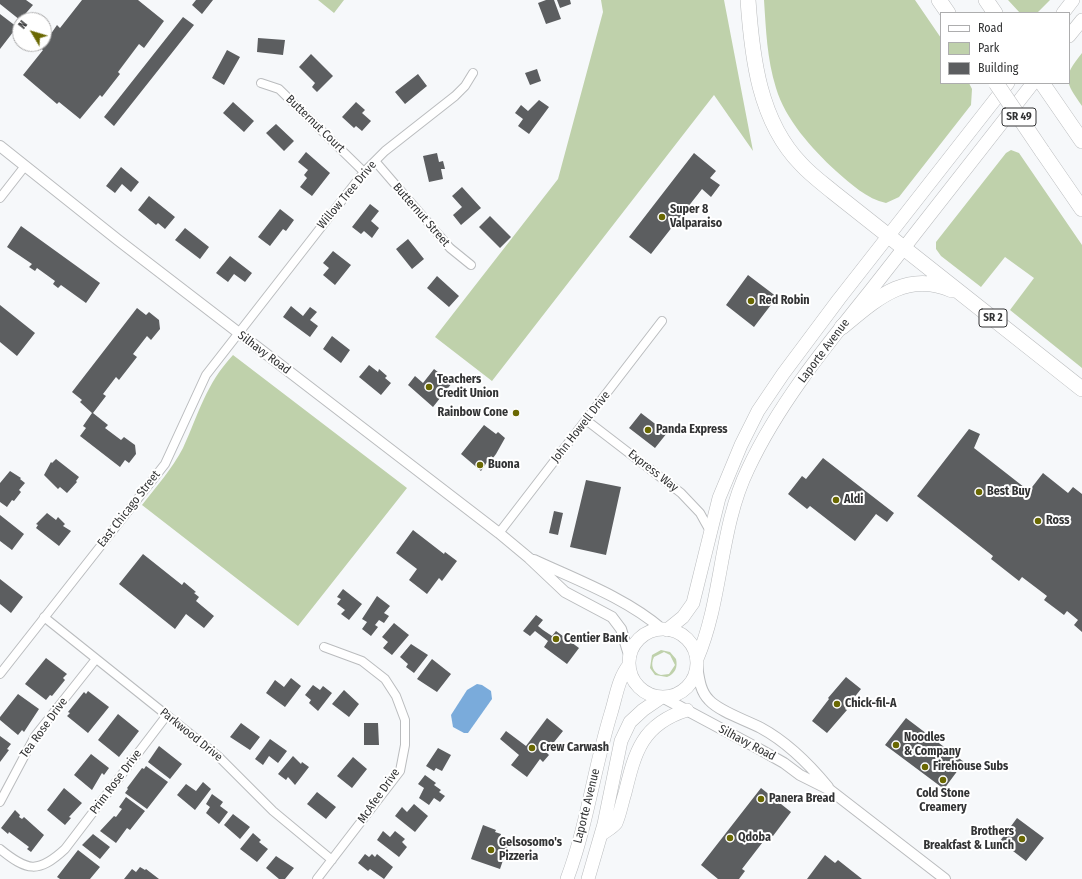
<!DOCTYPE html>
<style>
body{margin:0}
#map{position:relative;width:1082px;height:879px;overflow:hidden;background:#f6f8fa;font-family:"Fira Sans Condensed",sans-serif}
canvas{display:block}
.legend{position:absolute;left:940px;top:12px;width:130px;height:72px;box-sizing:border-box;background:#fff;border:1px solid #adadae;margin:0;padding:5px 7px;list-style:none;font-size:12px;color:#323334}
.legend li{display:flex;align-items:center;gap:8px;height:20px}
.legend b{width:20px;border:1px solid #adadae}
.north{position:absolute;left:12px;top:12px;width:40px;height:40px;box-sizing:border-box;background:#fff;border:1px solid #adadae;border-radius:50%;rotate:308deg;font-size:11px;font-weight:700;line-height:16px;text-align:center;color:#323334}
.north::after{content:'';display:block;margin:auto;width:14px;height:18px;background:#6a6802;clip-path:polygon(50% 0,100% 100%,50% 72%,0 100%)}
</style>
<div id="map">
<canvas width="1082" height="879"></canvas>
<ul class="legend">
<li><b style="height:5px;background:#fff"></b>Road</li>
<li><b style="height:11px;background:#bfd1ab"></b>Park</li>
<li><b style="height:11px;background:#5c5e60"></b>Building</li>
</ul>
<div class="north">N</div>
</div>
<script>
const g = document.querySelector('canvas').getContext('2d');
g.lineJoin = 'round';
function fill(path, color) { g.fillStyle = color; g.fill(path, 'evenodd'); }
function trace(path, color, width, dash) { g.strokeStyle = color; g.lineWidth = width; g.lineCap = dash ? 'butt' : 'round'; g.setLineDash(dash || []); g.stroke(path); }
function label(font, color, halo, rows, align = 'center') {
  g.font = font + ' "Fira Sans Condensed",sans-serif'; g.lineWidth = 4; g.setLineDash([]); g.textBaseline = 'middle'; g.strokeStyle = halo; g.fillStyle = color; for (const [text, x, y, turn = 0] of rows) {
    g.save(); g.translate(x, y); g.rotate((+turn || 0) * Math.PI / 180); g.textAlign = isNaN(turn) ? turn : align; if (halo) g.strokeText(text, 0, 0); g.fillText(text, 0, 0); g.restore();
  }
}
const green = new Path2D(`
 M318,0h26l-10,13z
 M601,0h123l29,151 -39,-56 -222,286 -57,-44 123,-158 45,-167z
 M764,0h151l26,38v45h28l3,6 -1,16 -72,92 -13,6c-19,-4 -35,-19 -50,-32 -24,-22 -51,-52 -60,-83 -9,-29 -10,-58 -12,-88z
 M1008,0h42l-13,13h-17z
 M1082,53v53c-17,-25 -20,-28 0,-53z
 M1011,150l8,3 63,92v123l-72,-58 24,-32 -29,-21 -24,30 -40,-31 -5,-7v-7l70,-89z
 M233,355l174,133 -109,138 -156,-121c14,-18 30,-36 41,-57 16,-35 23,-64 50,-93z
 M661,650l9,2 6,7c2,8 -1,15 -9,18l-12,-2 -5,-7 2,-13zM664,652l6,3 5,10 -6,9 -8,1c-8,-2 -11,-10 -7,-18z`);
const water = new Path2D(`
 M477,684l5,1 9,6 1,8 -24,34h-4l-11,-6 -2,-12 16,-25z`);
const building = new Path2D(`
 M0,0h26l7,5 -13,15 -20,-16z
 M82,0h56l26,21 -20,27 -5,-4 -21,28 2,2 -18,23 -2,-2 -20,24 -21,-17 -2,2 -34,-29 20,-25 -4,-2 5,-4 13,-19 3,3z
 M196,0h17l-11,14 -10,-9z
 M546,0h8l7,19 -15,5 -8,-21z
 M557,0h13l1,4 -11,4z
 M0,14l17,13 -17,22z
 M183,17l11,8 -80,101 -10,-9z
 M258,38l27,2 -2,15 -26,-3z
 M227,50l13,7 -16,28 -12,-7z
 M311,54l22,22 -16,16 -5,-5 3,-4 -16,-16z
 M537,69l4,12 -11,4 -5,-12z
 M418,74l9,12 -22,18 -10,-12z
 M539,100l10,7 -20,27 -11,-8 5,-7 -8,-6 6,-8 7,6z
 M233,102l21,19 -10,11 -21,-19z
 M356,102l9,8 -3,3 9,8 -9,10 -6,-5 -2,2 -12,-11z
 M276,124l18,17 -10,10 -18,-18z
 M306,152l24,21 -18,23 -12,-9 7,-9 -3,-3 4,-5 -10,-8z
 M437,153l2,9 4,-1 2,8h-4l2,10 -14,3 -6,-26z
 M694,153l22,18 -6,7 10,7 -9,12 -9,-8 -51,65 -22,-17z
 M121,167l18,15 -8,10 -9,-8 -7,9 -9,-7z
 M462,187l19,21 -20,17 -8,-10 9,-8 -10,-11z
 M149,196l26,21 -10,12 -7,-6 -2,2 -18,-15z
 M370,204l9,7 -8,10 8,7 -7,10 -8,-7 -3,3 -9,-7z
 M280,209l14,11 -8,11 -3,-2 -13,17 -12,-9z
 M490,216l21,21 -11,11 -21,-21z
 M21,226l79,57 -14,20 -25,-18 -3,3 -5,-4 2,-3 -18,-13 -2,3 -6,-4 3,-3 -25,-17z
 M185,228l24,19 -9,12 -25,-19z
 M408,239l16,20 -12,10 -16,-20z
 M333,251l18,14 -16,20 -12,-10 6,-7 -6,-5z
 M230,256l22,17 -7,9 -11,-8 -6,8 -12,-9z
 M748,275l29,22 -23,30 -28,-22z
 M437,276l22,20 -10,11 -22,-19z
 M0,305l35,28 -18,23 -17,-14z
 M291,306l12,10 7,-9 7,5 -7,8 8,6 -8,11 -27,-20z
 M137,308l9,7 3,-3 10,8 1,9 -9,11 -4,-4 -14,18 4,3 -18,23 -3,-3 -13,17 3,2 -13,17 15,12 -3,3 16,12 3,-3 11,8 1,9 -7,9 -4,-3 -5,7 -40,-31 6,-8 -3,-2 9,-13 -12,-11 2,-2 -10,-8z
 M332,336l18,14 -9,13 -18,-14z
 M369,365l9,7 1,-3 8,7 -2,2 6,5 -10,12 -22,-18z
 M434,369l18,14 -19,24 -25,-22 7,-9 8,7z
 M641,413l26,20 -12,15 -26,-20z
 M484,425l12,9 2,-2 7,6 -9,16 -3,4 -2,-2 -10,15 -20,-17z
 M969,429l11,5 -6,14 55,43 14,-18 25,20 5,-6 9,7v138l-8,-7 4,-5 -11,-9 -3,4 -20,-15 3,-4 -25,-19 -3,4 -28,-22 2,-3 -76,-60z
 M823,458l71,55 -7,9 -11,-8 -21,27 -45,-35 -3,3 -19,-15 14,-18 4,3z
 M56,459l23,18 -3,4 1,1 -10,11 -7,-6 -2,2 -14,-14 7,-13 1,1z
 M10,471l11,7 -1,1 5,4 -6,7 2,2 -7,9 -2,-1 -5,7 -7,-5v-19z
 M586,480l35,7 -15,68 -36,-8z
 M554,511l9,2 -5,22 -9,-2z
 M47,513l9,7 2,-3 7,7 -2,2 8,5 -12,15 -23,-18 2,-3 -2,-1z
 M0,515l24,19 -12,16 -12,-9z
 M413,530l31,24 1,-2 12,9 -15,20 -3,-3 -12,16 -18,-14 8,-11 -21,-16z
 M143,554l39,31 2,-3 12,10 -2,1 5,4 -3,4 18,15 -10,12 -18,-14 -11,15 -56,-45z
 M0,579l23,18 -12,16 -11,-9z
 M343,589l19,15 -13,16 -8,-6 4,-4 -8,-6 4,-5 -4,-2z
 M377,596l13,10 -6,7 5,3 -5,7 -5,-3 -4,5 3,2 -7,9 -9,-7 5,-7 -5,-3z
 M536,615l7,5 -5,6 5,4 9,6 4,-5 23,17 -12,16 -23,-17 4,-6 -13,-10 -5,5 -7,-5z
 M394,623l15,12 -17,20 -9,-7 5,-6 -6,-5z
 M411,644l17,11 -14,18 -8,-6 2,-3 -8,-7z
 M46,658l21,16 -4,4 2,2 -13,16 -2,-1 -4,5 -21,-16z
 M432,659l19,15 -14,18 -20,-13z
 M846,677l15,12 -16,20 2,1 -20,23 -15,-12 17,-22 -1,-1z
 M291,678l10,8 -16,21 -19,-14 9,-13 9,7z
 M313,685l7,5 3,-4 9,7 -14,18 -9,-8 2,-3 -6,-5z
 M344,690l15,14 -10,13 -17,-13z
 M88,691l21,16 -21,26 -21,-17 3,-3 -2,-1 16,-20 2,2z
 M18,694l21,15 -15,23 -2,-2 -4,5 -18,-15v-3z
 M118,714l21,17 -20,26 -21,-17z
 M547,718l16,13 -17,21 3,3 -6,7 -3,-3 -13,18 -16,-12 8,-10 -19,-16 6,-8 20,15z
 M906,718l58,44 -20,27 -59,-44z
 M241,723l19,14 -10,13 -20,-13z
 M364,723h14l1,22h-15z
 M0,736l11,8 -4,5 2,1 -9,12z
 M270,739l17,12 -9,12 -9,-7 -6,9 -8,-6z
 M159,746l23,18 -12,15 -22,-17z
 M438,748l13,7 -9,16 -6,-3 -2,3 -8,-5z
 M91,754l18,14 -5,7 -2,-2 -10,17 -18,-15z
 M293,756l8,8 1,-2 7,5 -14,18 -7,-8 -2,3 -8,-6z
 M353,757l14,12 -15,19 -15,-12z
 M146,766l22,16 -21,27 -22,-16 3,-4 -1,-1 15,-20 2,1z
 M425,775l11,8 -2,2 7,5 -2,2 6,4 -5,6 -6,-4 -5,7 -10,-7 5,-10 -6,-4z
 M203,782l8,7 -16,21 -18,-15 9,-11 10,7z
 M64,788l18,15 -13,14 2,1 -6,7 -18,-15z
 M761,788l30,24 -18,24 -4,-2 -27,35 3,2 -6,8h-21l-17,-14z
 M317,792l19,15 -10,12 -19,-15z
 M212,794l11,8 -3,4 8,6 -9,12 -13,-11 4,-6 -4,-3z
 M126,797l19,14 -15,19 -3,-2 -11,15 -16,-12 14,-15 2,1 6,-8 -3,-2z
 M414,804l14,12 -13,16 -20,-16 7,-9 5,5z
 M15,810l5,5 -1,2 3,2 2,-2 20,18 -13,17 -4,-3 2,-2 -20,-15 -1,2 -7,-6z
 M233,814l17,13 -10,12 -16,-14z
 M1017,818l27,20 -18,23 -26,-20z
 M483,825l13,5 -1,2 6,2 -1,3 10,3 -10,29 -29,-10z
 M383,831l7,6 5,-6 10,8 -3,3 5,5 -8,10 -22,-17z
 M253,833l8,7 -2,2 9,7 -11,13 -17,-13z
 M93,834l17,13 -10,12 -18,-14z
 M78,850l22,17 -10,12h-30l-3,-2z
 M365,854l4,3 3,-3 3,3 2,-3 16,13 -9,12 -14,-10 -2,2 -10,-8z
 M825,855l10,8 3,-3 24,19h-55z
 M276,856l18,12 -9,11h-6l-13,-11z
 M140,867l5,3 1,-1 13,10h-35l8,-10 4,3z`);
const minor = new Path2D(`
 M261,83l18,6 85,83
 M375,161l75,87 21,17
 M0,198l25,-32
 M586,420l95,73 19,20 10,18
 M499,533l163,-212
 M44,617l175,140 54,54 59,49
 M0,674l165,-210 41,-89 158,-203 21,-21 70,-55 10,-10 8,-13
 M0,802l35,-66 61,-77
 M0,849c27,22 38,25 65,0l102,-134
 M317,879l83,-108 5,-26v-25l-9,-24 -11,-17 -23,-18 -38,-14`);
const tertiary = new Path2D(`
 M0,146l118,94 381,293 30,25 36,34 47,25 9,12 9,29
 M534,560c43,20 92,38 128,69
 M697,666c2,12 3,25 12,34 11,12 37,20 52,28 26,14 48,36 67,59
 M662,697l99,53 23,13 16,12 30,15 115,89`);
const primary = new Path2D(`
 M1063,13l10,-13
 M1069,36l13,-16
 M629 663a34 34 0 1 1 68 0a34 34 0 1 1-68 0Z
 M667,630l16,-13 10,-14 26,-105 22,-53 17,-34 25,-37 56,-75 169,-216
 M697,659c26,-61 22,-130 51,-190 31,-66 78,-123 123,-179 54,-69 108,-138 162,-207
 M602,834c4,-3 11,-7 14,-11 4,-9 6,-21 9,-30 10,-41 17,-69 62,-83
 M567,879c20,-53 27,-111 44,-166 5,-16 7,-34 18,-48
 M588,879l16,-55 17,-83 9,-19 13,-12 19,-13`);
const motorway = new Path2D(`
 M748,0c4,57 11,121 53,164 9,10 21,19 32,28l249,197
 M939,0l9,13
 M986,0l9,13
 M1042,83l40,58
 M1042,151l40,58
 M842,327c34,-28 64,-57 110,-37`);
const motorwayBridge = new Path2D(`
 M996,83l46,68`);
const markers = [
 [662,217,4,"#6a6802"],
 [751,301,4,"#6a6802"],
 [429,387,4,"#6a6802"],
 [516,413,4,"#6a6802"],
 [648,430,4,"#6a6802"],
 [480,465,4,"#6a6802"],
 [979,492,4,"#6a6802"],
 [836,500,4,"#6a6802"],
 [1038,521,4,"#6a6802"],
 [556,639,4,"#6a6802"],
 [837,704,4,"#6a6802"],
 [896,745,4,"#6a6802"],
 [532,748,4,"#6a6802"],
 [925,767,4,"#6a6802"],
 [943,780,4,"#6a6802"],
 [761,799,4,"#6a6802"],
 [730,838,4,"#6a6802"],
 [1022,839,4,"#6a6802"],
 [491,850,4,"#6a6802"]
];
const shields = [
 [1019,117,34],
 [993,318,28]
];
const shieldNames = [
 ["SR 49",1019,117],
 ["SR 2",993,318]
];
const streetNames = [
 ["Butternut Court",315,124,44],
 ["Willow Tree Drive",347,195,-50],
 ["Butternut Street",421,215,49],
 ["Laporte Avenue",824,351,-53],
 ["Silhavy Road",264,353,37],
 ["John Howell Drive",581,427,-52],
 ["Express Way",653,471,38],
 ["East Chicago Street",129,509,-52],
 ["Tea Rose Drive",44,728,-54],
 ["Parkwood Drive",191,735,39],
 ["Silhavy Road",747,743,28],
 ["Prim Rose Drive",116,782,-53],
 ["McAfee Drive",379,796,-55],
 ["Laporte Avenue",587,806,-76]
];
const poiNames = [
 ["Super 8",670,210],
 ["Valparaiso",670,224],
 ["Red Robin",759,301],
 ["Teachers",437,380],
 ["Credit Union",437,394],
 ["Rainbow Cone",508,413,"right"],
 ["Panda Express",656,430],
 ["Buona",488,465],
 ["Best Buy",987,492],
 ["Aldi",844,500],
 ["Ross",1046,521],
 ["Centier Bank",564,639],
 ["Chick-fil-A",845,704],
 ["Noodles",904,738],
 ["& Company",904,752],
 ["Crew Carwash",540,748],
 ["Firehouse Subs",933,767],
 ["Cold Stone",943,794,"center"],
 ["Creamery",943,808,"center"],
 ["Panera Bread",769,799],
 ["Brothers",1014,832,"right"],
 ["Breakfast & Lunch",1014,846,"right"],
 ["Qdoba",738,838],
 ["Gelsosomo's",499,843],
 ["Pizzeria",499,857]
];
fill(green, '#bfd1ab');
fill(water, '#7aabdb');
fill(building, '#5c5e60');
trace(minor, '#babcbe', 10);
trace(tertiary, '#babcbe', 12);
trace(primary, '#babcbe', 14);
trace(motorway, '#babcbe', 16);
trace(minor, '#fff', 8);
trace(tertiary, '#fff', 10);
trace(primary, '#fff', 13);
trace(motorway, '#fff', 15);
trace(motorwayBridge, '#babcbe', 16, []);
trace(motorwayBridge, '#fff', 15);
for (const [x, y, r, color] of markers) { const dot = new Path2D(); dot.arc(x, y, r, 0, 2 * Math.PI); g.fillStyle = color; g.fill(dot); trace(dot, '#fff', 1.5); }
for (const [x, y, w] of shields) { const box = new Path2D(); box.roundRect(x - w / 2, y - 9, w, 18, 3); g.fillStyle = '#fff'; g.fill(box); trace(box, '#323334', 1); }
label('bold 11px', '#323334', null, shieldNames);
label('12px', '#323334', '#fff', streetNames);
label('bold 12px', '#323334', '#fff', poiNames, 'left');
</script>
